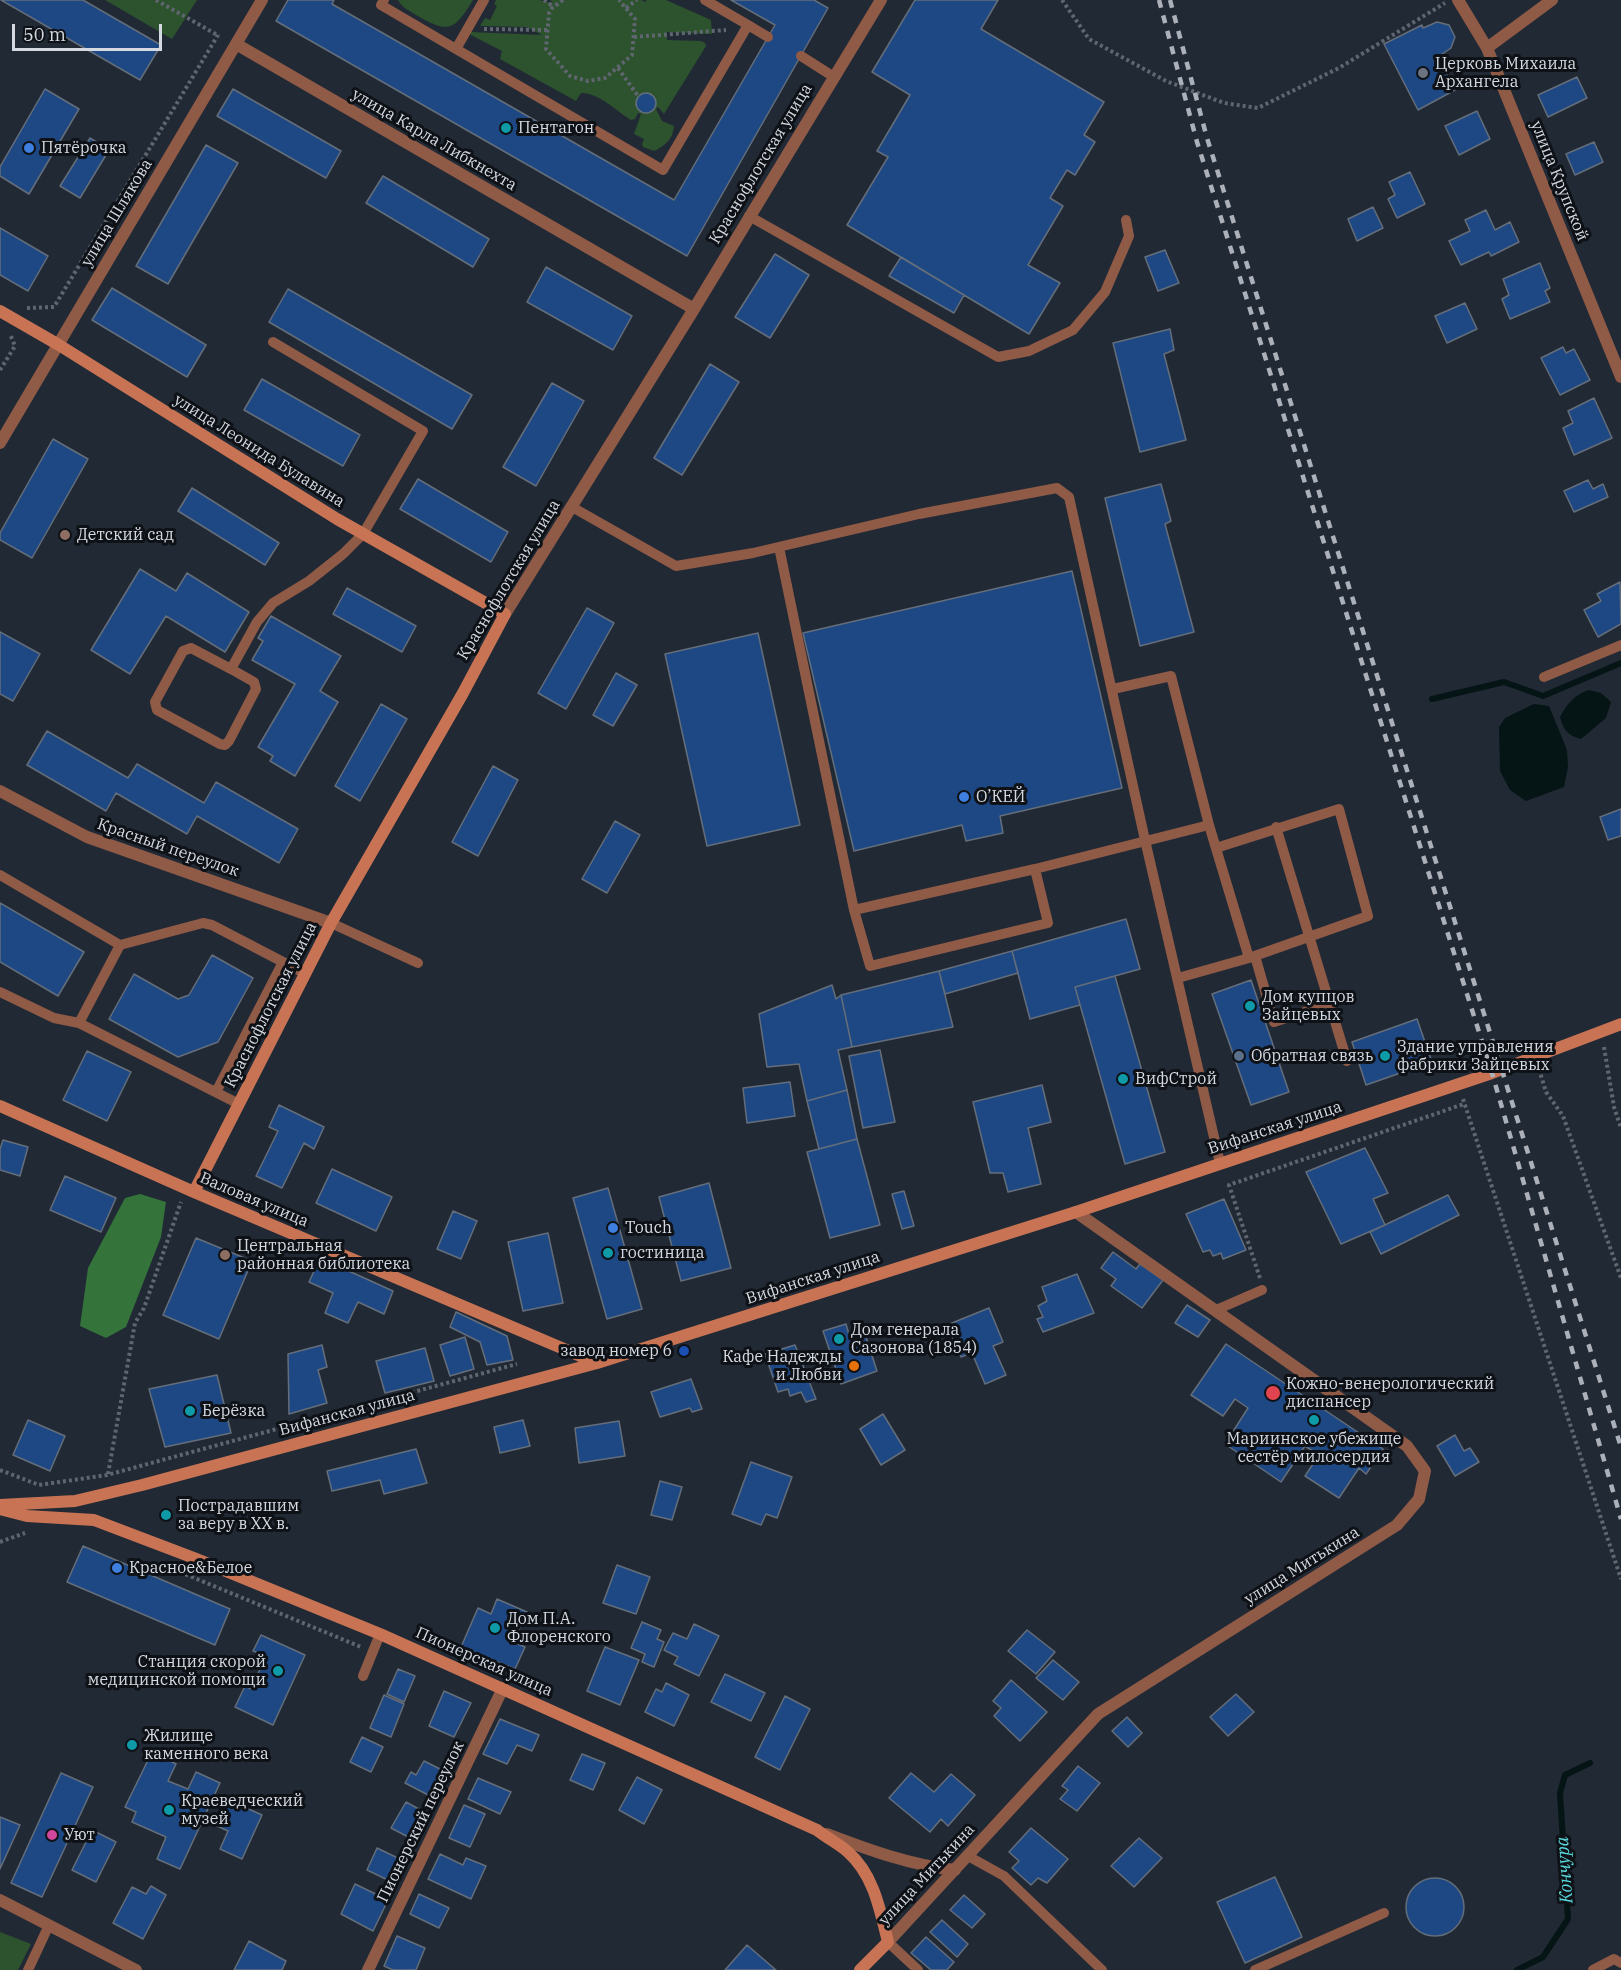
<!DOCTYPE html>
<meta charset="utf-8">
<style>
body{margin:0}
#map{position:relative;width:1621px;height:1970px;overflow:hidden;background:#212935;font-family:"IBM Plex Serif",serif}
canvas{display:block}
.scale{position:absolute;left:12px;top:24px;width:150px;height:27px;box-sizing:border-box;border:3px solid #d5dae2;border-top:0;padding-left:8px;font-size:18px;line-height:21px;white-space:nowrap;color:#d5dae2;-webkit-text-stroke:4px #0e1217;paint-order:stroke}
</style>
<div id="map">
<canvas width="1621" height="1970"></canvas>
<div class="scale">50 m</div>
</div>
<script>
const g = document.querySelector('canvas').getContext('2d');
g.lineJoin = 'round';
function fill(path, color) { g.fillStyle = color; g.fill(path, 'evenodd'); }
function trace(path, color, width, dash) { g.strokeStyle = color; g.lineWidth = width; g.lineCap = dash ? 'butt' : 'round'; g.setLineDash(dash || []); g.stroke(path); }
function label(font, color, halo, rows, align = 'center') {
  g.font = font + ' "IBM Plex Serif",serif'; g.lineWidth = 6; g.setLineDash([]); g.textBaseline = 'middle'; g.strokeStyle = halo; g.fillStyle = color; for (const [text, x, y, turn = 0] of rows) {
    g.save(); g.translate(x, y); g.rotate((+turn || 0) * Math.PI / 180); g.textAlign = isNaN(turn) ? turn : align; if (halo) g.strokeText(text, 0, 0); g.fillText(text, 0, 0); g.restore();
  }
}
const green = new Path2D(`
 M105,0h92l-25,39z
 M398,0h75c-19,31 -24,34 -57,15 -7,-5 -14,-7 -18,-15z
 M496,0h43l14,3 -3,-3h91l5,2v-2h20l45,20 1,14 -45,-2v8l34,1 4,2 1,3 -42,68 -6,-7 -2,2 6,12 12,5c-1,13 -9,20 -20,25l-11,-4 -1,-3 2,-5 -10,-5 7,-20 -3,-1 -3,6 -4,1c-15,-9 -31,-27 -50,-27l-5,8 -76,-42 2,-8 -31,-16 -1,-3 72,3 -15,-8 -47,-1 5,-8 5,2 7,-14 -3,-2z
 M0,1932l31,12 -13,26h-18z`);
const forest = new Path2D(`
 M140,1194l26,8 -5,35 -35,90 -20,11 -26,-12 8,-58 37,-70z`);
const water = new Path2D(`
 M1589,690l12,3 10,9 -5,16 -25,21c-12,-3 -18,-9 -21,-22 7,-13 14,-22 29,-27z
 M1534,704l15,2 18,44 1,17 -4,20 -38,14 -16,-11 -10,-19 -1,-44 6,-9z`);
const stream = new Path2D(`
 M1432,699l72,-17 39,14 78,-33
 M1517,1970l26,-13 25,-38 -8,-126 5,-18 25,-12`);
const building = new Path2D(`
 M1,0h82l78,45 -21,35z
 M288,0h46l-2,4 342,196 101,-175 -44,-25h83l14,8 -141,248 -411,-235z
 M915,0h83l-17,29 123,73 -20,33 11,7 -20,33 -8,-5 -17,28 13,8 -35,59 32,18 -31,51 -182,-109 41,-68 -11,-6 33,-56 -38,-23z
 M1437,22l12,3 6,12 -4,11 -13,9 17,33 -37,20 -34,-66 38,-19 1,3z
 M1577,77l10,21 -39,19 -10,-22z
 M45,89l34,20 -50,85 -29,-18v-9z
 M233,89l108,62 -15,27 -109,-62z
 M636 103a10 10 0 1 1 20 0a10 10 0 1 1-20 0Z
 M1477,111l13,28 -31,16 -14,-29z
 M90,138l19,12 -29,48 -20,-12z
 M1594,142l9,20 -28,13 -9,-21z
 M206,145l32,18 -70,121 -32,-18z
 M1410,172l15,32 -28,14 -9,-19 7,-4 -6,-13z
 M383,176l106,63 -16,28 -107,-64z
 M1373,207l10,21 -26,13 -9,-22z
 M1486,210l9,20 15,-8 9,20 -28,14 -2,-4 -28,13 -12,-24 21,-10 -5,-11z
 M0,228l48,28 -20,35 -28,-16z
 M1165,250l14,33 -21,8 -13,-34z
 M775,254l34,21 -39,63 -35,-21z
 M901,257l63,38 -10,18 -65,-37z
 M1540,263l10,25 -5,3 5,11 -40,17 -8,-20 7,-4 -6,-16z
 M546,267l86,49 -19,34 -86,-48z
 M112,288l94,57 -19,32 -95,-57z
 M288,289l184,106 -20,34 -183,-107z
 M1465,303l12,26 -30,14 -12,-27z
 M1170,329l4,21 -10,4 22,86 -46,12 -27,-109z
 M1563,347l3,6 8,-4 16,31 -30,15 -19,-37z
 M710,364l29,18 -57,93 -28,-17z
 M262,379l98,56 -17,31 -99,-56z
 M552,383l32,18 -48,85 -33,-19z
 M1594,398l18,40 -38,17 -11,-27 10,-5 -5,-12z
 M53,439l35,20 -56,99 -32,-18v-7z
 M418,479l90,53 -17,30 -91,-53z
 M1588,480l5,9 10,-5 5,13 -34,15 -10,-21z
 M1161,484l10,37 -6,3 29,108 -54,14 -35,-148z
 M192,488l87,55 -14,22 -87,-54z
 M140,569l36,22 11,-18 62,39 -24,40 -59,-36 -36,58 -39,-24z
 M1072,571l50,217 -122,28 3,17 -37,8 -4,-16 -108,26 -51,-218z
 M1620,582l1,42 -23,13 -14,-27 17,-9 -4,-7z
 M347,588l69,38 -14,26 -69,-38z
 M587,608l27,15 -48,86 -28,-16z
 M271,616l70,40 -21,35 18,11 -43,74 -25,-15 3,-5 -15,-9 37,-63 -43,-24 11,-19 -5,-3z
 M0,632l40,22 -27,47 -13,-7z
 M758,633l42,192 -93,21 -42,-192z
 M616,673l21,12 -24,41 -20,-11z
 M381,704l26,15 -47,82 -25,-15z
 M47,731l81,47 9,-14 67,39 12,-21 82,47 -19,34 -82,-47 -10,18 -71,-41 -10,18 -79,-46z
 M493,766l25,14 -40,76 -26,-14z
 M1621,809v27l-13,4 -8,-23z
 M615,821l25,14 -33,58 -25,-14z
 M0,903l84,49 -26,44 -58,-34z
 M1126,919l14,50 -65,18 5,18 -50,14 -18,-68z
 M1012,951l6,22 -73,21 -6,-23z
 M212,955l41,23 -35,64 -40,15 -69,-38 25,-45 44,25 11,-4z
 M939,971l14,56 -101,20 -11,-52z
 M1115,976l50,176 -40,12 -50,-177z
 M1251,980l38,112 -38,13 -39,-111z
 M832,985l4,14 5,-4 11,52 -14,3 9,40 -40,11 -8,-37 -32,3 -8,-53z
 M1417,1019l15,43 -66,23 -14,-43z
 M880,1050l15,72 -32,6 -14,-72z
 M87,1051l44,21 -24,49 -44,-21z
 M790,1082l5,34 -48,7 -4,-35z
 M1042,1085l9,37 -23,6 13,56 -33,8 -5,-19h-13l-17,-71z
 M847,1090l10,49 -38,10 -12,-48z
 M279,1105l45,22 -10,22 -10,-6 -22,45 -26,-12 22,-45 -9,-4z
 M857,1139l23,86 -50,13 -23,-86z
 M3,1140l25,7 -8,29 -20,-6v-21z
 M1365,1148l23,45 -15,6 12,26 -44,19 -35,-72z
 M332,1169l60,28 -16,34 -60,-28z
 M65,1176l51,22 -15,34 -51,-22z
 M709,1183l22,85 -50,13 -22,-84z
 M608,1188l34,121 -35,10 -34,-121z
 M904,1191l10,35 -12,3 -10,-35z
 M1448,1195l11,20 -78,39 -11,-22z
 M1224,1199l22,51 -23,9 -2,-6 -8,3 -3,-6 -7,2 -17,-38z
 M453,1211l24,10 -16,38 -24,-10z
 M548,1233l15,70 -40,8 -15,-69z
 M196,1238l56,23 -33,78 -56,-24z
 M1113,1252l23,17 4,-5 23,16 -21,28 -31,-22 5,-7 -15,-11z
 M320,1258l73,33 -9,23 -26,-12 -10,21 -23,-10 8,-20 -24,-11z
 M1077,1274l17,39 -51,19 -6,-13 6,-2 -5,-11 9,-5 -5,-14z
 M1187,1305l23,15 -12,17 -23,-14z
 M989,1308l14,34 -10,4 13,29 -21,9 -13,-31 -11,4 -14,-32z
 M456,1312l51,24 6,24 -26,5 -7,-23 -30,-15z
 M846,1324l4,14 15,-4 12,37 -36,13 -18,-53z
 M465,1337l9,32 -24,7 -10,-31z
 M1226,1344l157,105 -17,25 -7,-6 -20,30 -34,-22 14,-21 -14,-9 -24,36 -56,-38 23,-36 -13,-9 -12,17 -32,-21z
 M322,1345l5,22 -9,3 9,33 -38,11 -1,-60z
 M795,1345l21,54 -10,3 -5,-10 -11,4 -2,-7 -10,3 -13,-38z
 M425,1348l9,33 -49,12 -9,-32z
 M217,1375l14,58 -66,14 -16,-58z
 M691,1379l11,30 -10,3 -2,-4 -30,9 -9,-25z
 M883,1414l22,36 -24,15 -21,-36z
 M28,1420l37,16 -15,35 -37,-16z
 M523,1420l7,26 -30,7 -6,-26z
 M619,1421l6,35 -46,7 -4,-35z
 M1455,1435l9,16 6,-3 9,14 -24,14 -18,-30z
 M416,1449l11,34 -43,11 -4,-14 -48,11 -5,-20z
 M751,1462l41,15 -15,41 -11,-4 -5,11 -29,-11z
 M660,1481l22,6 -10,33 -21,-5z
 M83,1546l147,63 -15,36 -148,-63z
 M617,1565l33,12 -14,37 -33,-11z
 M497,1599l30,13 -14,30 12,5 -10,22 -54,-22 17,-39 13,6z
 M642,1622l19,8 -4,9 7,3 -10,25 -12,-5 3,-8 -14,-6z
 M694,1624l25,12 -20,40 -25,-12 4,-7 -14,-7 9,-17 14,6z
 M1027,1630l28,22 -19,22 -28,-23z
 M261,1635l44,20 -32,70 -38,-18 10,-21 6,3 15,-33 -13,-5z
 M605,1647l34,13 -19,45 -33,-14z
 M1053,1660l26,22 -16,18 -27,-22z
 M398,1669l17,7 -11,26 -17,-8z
 M725,1674l40,19 -14,28 -40,-19z
 M1011,1680l36,32 -27,29 -26,-25 7,-8 -8,-7z
 M666,1683l23,12 -15,31 -29,-14 11,-23 6,3z
 M444,1691l27,12 -17,34 -25,-11z
 M1236,1694l18,18 -26,24 -18,-19z
 M384,1695l20,9 -13,33 -21,-9z
 M785,1696l25,13 -30,61 -25,-13z
 M1127,1717l15,16 -14,14 -16,-16z
 M500,1719l39,16 -7,16 -15,-6 -10,19 -24,-10z
 M362,1737l21,10 -12,25 -21,-10z
 M152,1752l24,12 -8,17 20,8 8,-17 24,11 -40,86 -23,-10 9,-22 -34,-15 4,-10 -11,-5z
 M582,1754l23,9 -12,27 -23,-10z
 M424,1761l24,12 -14,25 -29,-15 6,-11 5,3z
 M1078,1766l22,17 -23,28 -17,-12 8,-9 -6,-4z
 M61,1773l32,14 -51,110 -31,-14z
 M911,1773l23,19 17,-18 24,21 -27,31 -7,-7 -11,13 -41,-34z
 M637,1777l25,13 -18,34 -25,-14z
 M478,1778l33,14 -11,22 -32,-15z
 M229,1800l33,15 -20,44 -22,-10 8,-18 -11,-5z
 M406,1802l22,12 -14,26 -23,-12z
 M464,1805l21,9 -15,33 -21,-9z
 M0,1817l20,8 -20,44z
 M1031,1828l37,31 -21,24 -9,-5 -7,7 -19,-17 7,-7 -10,-9z
 M92,1830l24,12 -20,40 -24,-12z
 M1139,1838l23,20 -28,29 -23,-21z
 M377,1848l25,12 -10,22 -25,-12z
 M440,1854l23,11 3,-7 20,8 -15,33 -43,-20z
 M1275,1877l27,60 -57,26 -28,-61z
 M1406 1907a29 29 0 1 1 58 0a29 29 0 1 1-58 0Z
 M355,1884l33,16 -15,31 -32,-17z
 M151,1886l15,9 -23,44 -30,-16 19,-36 14,7z
 M419,1894l30,14 -10,20 -29,-14z
 M964,1895l21,19 -13,14 -22,-18z
 M942,1920l26,24 -11,13 -27,-25z
 M397,1936l28,12 -9,22h-23l-9,-4z
 M926,1937l28,25 -7,8h-16l-20,-17z
 M249,1941l37,20 -4,9h-48z
 M747,1945l29,25h-51z`);
const path = new Path2D(`
 M156,0l63,36
 M544,0l10,7
 M563,0l-11,8 -3,5 -3,36 24,27 18,5 17,-3 27,-23 3,-36 -16,-19
 M1062,0l27,39 77,42 58,22 34,5 81,-40 106,-65
 M626,8l11,-8
 M484,29l64,1
 M634,37l92,-7
 M618,68l20,28
 M27,308l27,-1 164,-272
 M0,370l15,-24 -5,-12
 M1604,1047l10,60 7,21
 M1539,1069l7,23 17,24 58,162
 M1463,1099l158,480
 M1260,1278l-31,-93 235,-81
 M0,1470l39,15 68,-10 410,-111
 M108,1474l27,-151 9,-15 37,-106
 M0,1542l25,-9
 M180,1572l181,75`);
const lane = new Path2D(`
 M384,0l-3,5 75,44 28,-49
 M748,25l20,12
 M456,49l207,121 85,-145 -43,-25
 M801,56l33,21
 M749,216l249,141 31,-6 44,-21 32,-38 24,-56 -3,-16
 M572,507l104,59 77,-13 166,-39 138,-26 12,9 76,343 75,323
 M779,547l75,363 181,-41 174,-44
 M231,669l23,13 2,7 -27,52 -4,4 -5,-1 -63,-34 -2,-8 28,-51 8,-3 40,21 26,-47 16,-19 36,-22 34,-27 20,-20 60,-103 -150,-89
 M1544,677l77,-32
 M1113,689l58,-13 38,149 40,133 -71,20
 M1276,827l71,234
 M1216,848l123,-39 29,107 -119,42
 M0,875l120,70 -41,78 160,81
 M854,910l16,56 178,-43 -13,-54
 M331,923l87,40
 M120,945l83,-22 9,2 71,37 -67,130
 M1255,956l19,66 55,-18
 M283,962l23,12
 M0,992l54,26 25,5
 M1216,1310l46,-20
 M363,1676l17,-42
 M968,1856l36,20 98,94
 M888,1942l30,28
 M28,1970l21,-45
 M1255,1970l129,-57
 M1593,1970l21,-11 7,4`);
const street = new Path2D(`
 M1458,0l29,48 134,329
 M236,44l458,265
 M1487,48l65,-48
 M0,443l262,-443
 M505,614l189,-305 187,-309
 M0,791l87,46 244,86
 M827,1834c42,16 83,31 128,36
 M0,1900l136,70
 M888,1942l210,-228 299,-189 22,-26 6,-28 -18,-25 -331,-234
 M368,1970l135,-282`);
const secondary = new Path2D(`
 M0,311l59,34 278,174 168,95 -42,79 -132,230 -137,269
 M0,1106l194,86 403,171
 M0,1505l75,-4 67,-16 455,-122 479,-151 416,-139 129,-49
 M0,1509l27,7 67,4 100,38 186,76 437,196c10,8 22,14 31,22 26,23 32,58 40,90l-28,28`);
const rail = new Path2D(`
 M1159,0l38,142 295,931 129,446
 M1170,0l37,138 414,1309`);
const markers = [
 [1423,73,6,"#6b7280"],
 [506,128,6,"#0f9aa8"],
 [29,148,6,"#3f7fe0"],
 [65,535,6,"#8d6e63"],
 [964,797,6,"#3f7fe0"],
 [1250,1006,6,"#0f9aa8"],
 [1239,1056,6,"#5c6f8a"],
 [1385,1056,6,"#0f9aa8"],
 [1123,1079,6,"#0f9aa8"],
 [613,1228,6,"#3f7fe0"],
 [608,1253,6,"#0f9aa8"],
 [225,1255,6,"#8d6e63"],
 [839,1339,6,"#0f9aa8"],
 [684,1351,6,"#1a4fb4"],
 [854,1366,6,"#e8710a"],
 [1273,1393,8,"#e0444e"],
 [190,1411,6,"#0f9aa8"],
 [1314,1420,6,"#0f9aa8"],
 [166,1515,6,"#0f9aa8"],
 [117,1568,6,"#3f7fe0"],
 [495,1628,6,"#0f9aa8"],
 [278,1671,6,"#0f9aa8"],
 [132,1745,6,"#0f9aa8"],
 [169,1810,6,"#0f9aa8"],
 [52,1835,6,"#d1479c"]
];
const poiNames = [
 ["Церковь Михаила",1435,64],
 ["Архангела",1435,82],
 ["Пентагон",518,128],
 ["Пятёрочка",41,148],
 ["Детский сад",77,535],
 ["О’КЕЙ",976,797],
 ["Дом купцов",1262,997],
 ["Зайцевых",1262,1015],
 ["Здание управления",1397,1047],
 ["фабрики Зайцевых",1397,1065],
 ["Обратная связь",1251,1056],
 ["ВифСтрой",1135,1079],
 ["Touch",625,1228],
 ["Центральная",237,1246],
 ["районная библиотека",237,1264],
 ["гостиница",620,1253],
 ["Дом генерала",851,1330],
 ["Сазонова (1854)",851,1348],
 ["завод номер 6",672,1351,"right"],
 ["Кафе Надежды",842,1357,"right"],
 ["и Любви",842,1375,"right"],
 ["Кожно-венерологический",1286,1384],
 ["диспансер",1286,1402],
 ["Берёзка",202,1411],
 ["Мариинское убежище",1314,1439,"center"],
 ["сестёр милосердия",1314,1457,"center"],
 ["Пострадавшим",178,1506],
 ["за веру в XX в.",178,1524],
 ["Красное&Белое",129,1568],
 ["Дом П.А.",507,1619],
 ["Флоренского",507,1637],
 ["Станция скорой",266,1662,"right"],
 ["медицинской помощи",266,1680,"right"],
 ["Жилище",144,1736],
 ["каменного века",144,1754],
 ["Краеведческий",181,1801],
 ["музей",181,1819],
 ["Уют",64,1835]
];
const streetNames = [
 ["улица Карла Либкнехта",434,140,30],
 ["Краснофлотская улица",761,164,-59],
 ["улица Крупской",1559,181,68],
 ["улица Шлякова",117,213,-59],
 ["улица Леонида Булавина",259,451,32],
 ["Краснофлотская улица",509,580,-59],
 ["Красный переулок",168,848,19],
 ["Краснофлотская улица",271,1005,-63],
 ["Вифанская улица",1275,1128,-18],
 ["Валовая улица",254,1200,23],
 ["Вифанская улица",813,1278,-18],
 ["Вифанская улица",347,1413,-15],
 ["улица Митькина",1302,1566,-32],
 ["Пионерская улица",484,1662,24],
 ["Пионерский переулок",421,1822,-64],
 ["улица Митькина",927,1875,-47]
];
const waterNames = [
 ["Кончура",1565,1870,-94]
];
fill(green, '#2c532e');
fill(forest, '#34733a');
fill(water, '#051414');
trace(stream, '#051414', 6);
fill(building, '#1e4883');
trace(building, '#646e7b', 1.5);
trace(path, '#5f6670', 4, [3, 3]);
trace(lane, '#8f5a46', 10);
trace(street, '#8f5a46', 12);
trace(secondary, '#c87454', 12);
trace(rail, '#abb0b9', 4.5, [8, 8]);
for (const [x, y, r, color] of markers) { const dot = new Path2D(); dot.arc(x, y, r, 0, 2 * Math.PI); g.fillStyle = color; g.fill(dot); trace(dot, '#0e1217', 2); }
label('16px', '#d5dae2', '#0e1217', poiNames, 'left');
label('16px', '#d5dae2', '#0e1217', streetNames);
label('italic 18px', '#5adadd', '#0e1217', waterNames);
</script>
